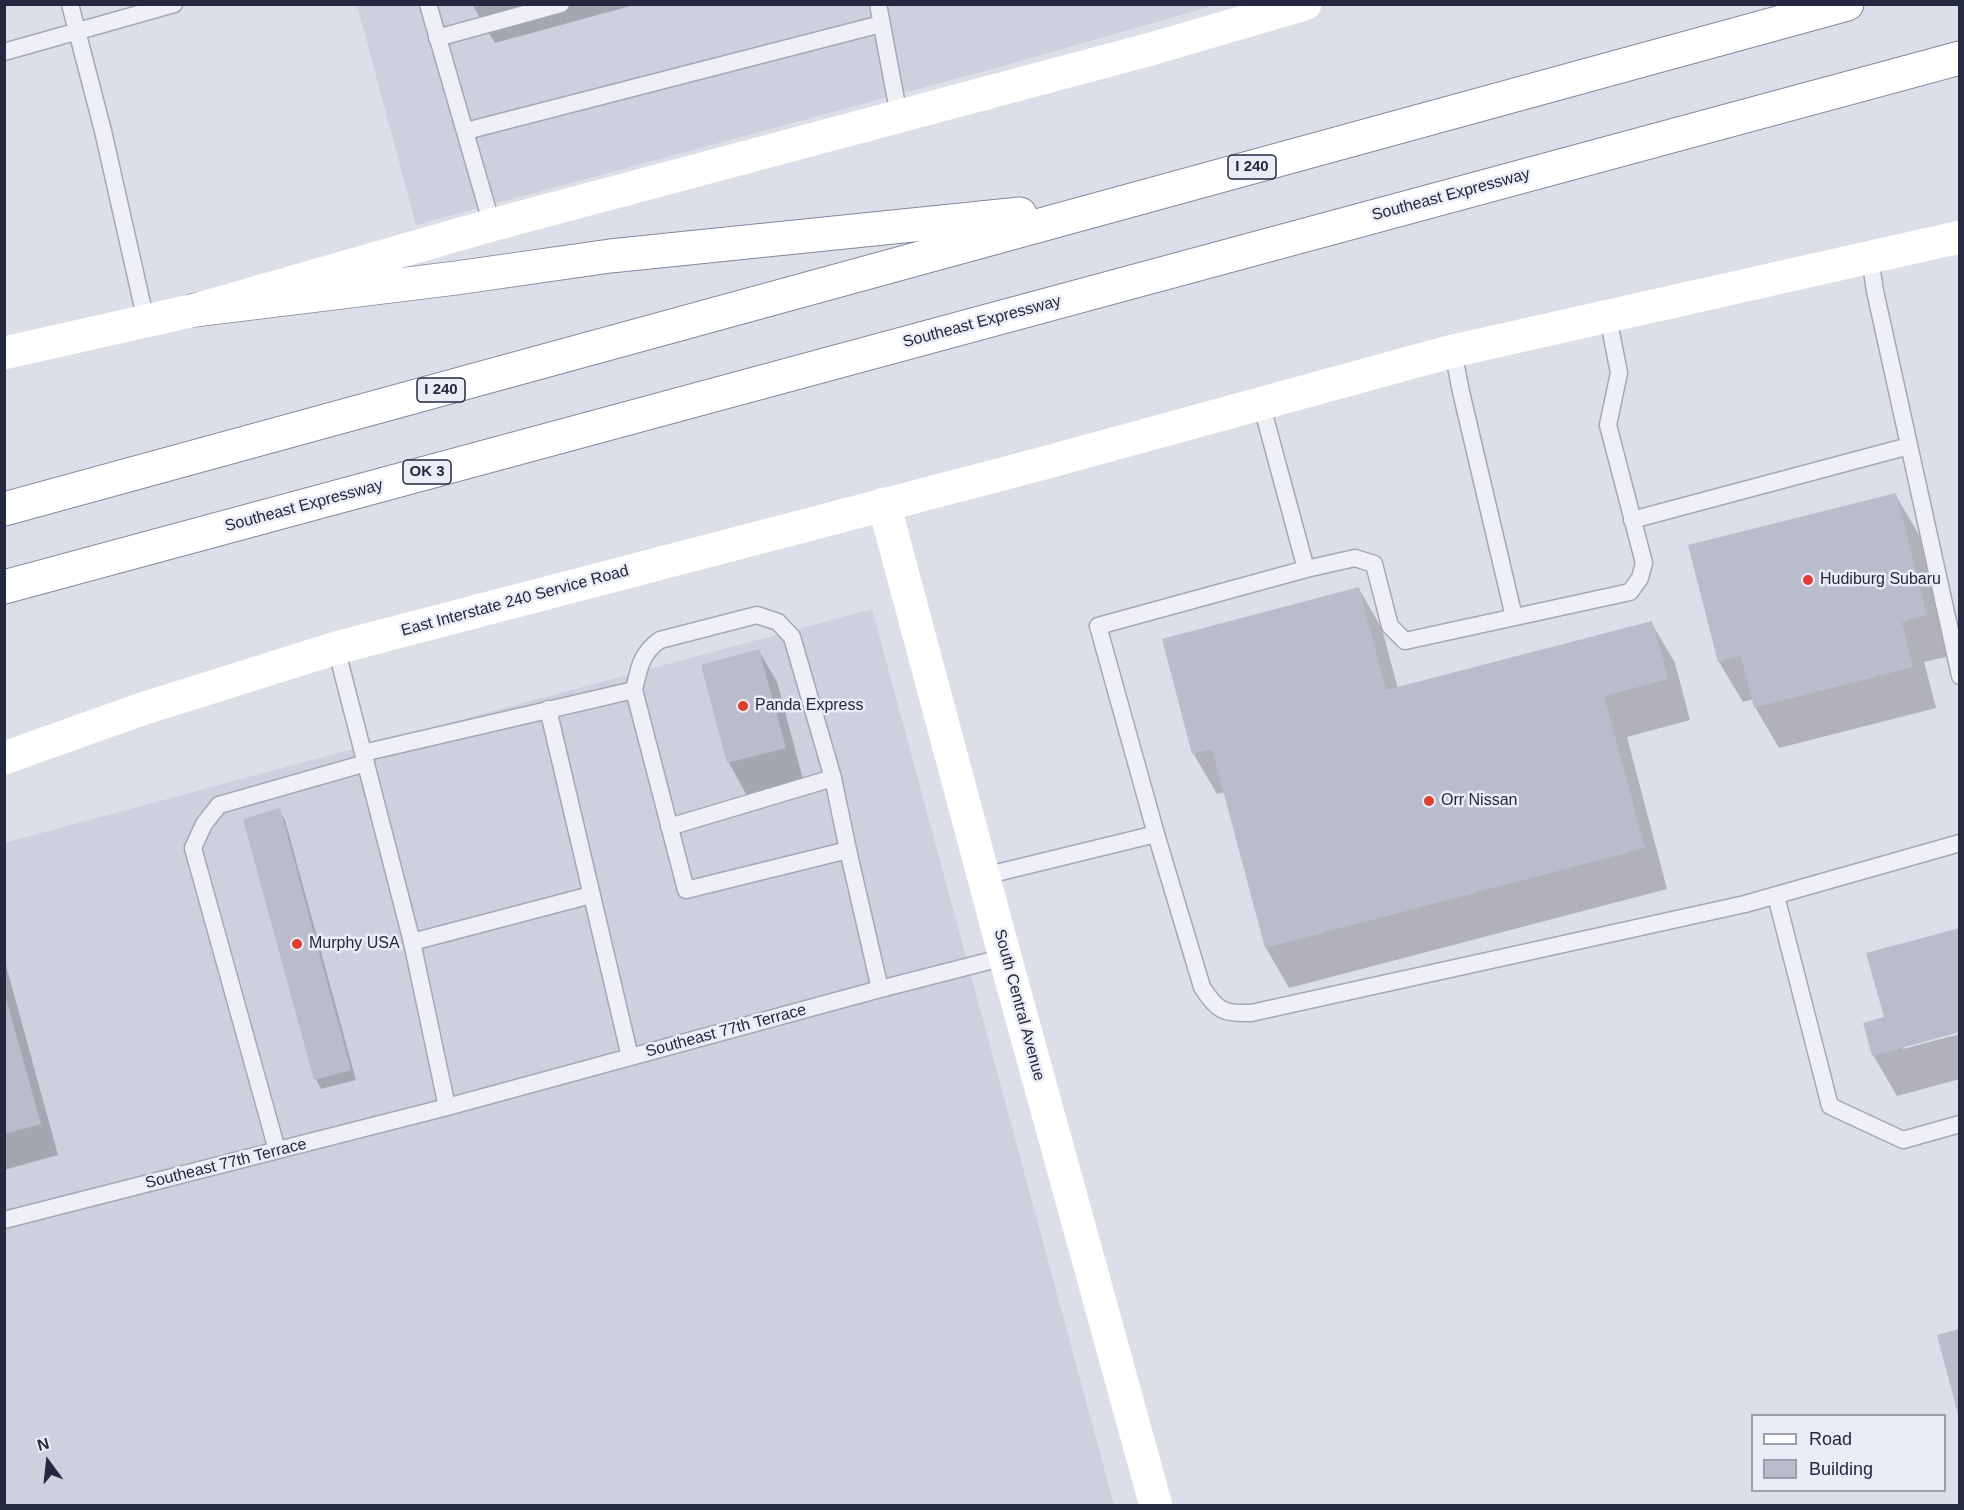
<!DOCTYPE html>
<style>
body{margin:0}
#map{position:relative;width:1964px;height:1510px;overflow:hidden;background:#dcdee8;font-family:Arial,sans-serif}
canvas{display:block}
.frame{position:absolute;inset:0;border:6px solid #242840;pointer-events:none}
.legend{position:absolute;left:1751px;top:1414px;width:195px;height:78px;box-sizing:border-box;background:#ebedf6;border:2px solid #9b9ead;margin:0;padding:8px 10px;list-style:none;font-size:18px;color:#242840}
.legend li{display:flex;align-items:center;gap:12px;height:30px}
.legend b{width:30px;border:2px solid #9b9ead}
.north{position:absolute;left:18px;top:1432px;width:60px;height:60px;-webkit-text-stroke:4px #ebedf6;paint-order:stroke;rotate:345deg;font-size:16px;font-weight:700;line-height:24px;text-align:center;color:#242840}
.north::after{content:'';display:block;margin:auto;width:21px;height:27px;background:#242840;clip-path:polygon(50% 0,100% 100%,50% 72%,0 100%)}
</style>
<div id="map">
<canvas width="1964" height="1510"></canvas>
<div class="frame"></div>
<ul class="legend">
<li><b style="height:8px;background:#fff"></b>Road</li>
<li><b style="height:16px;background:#b9bccb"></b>Building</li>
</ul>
<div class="north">N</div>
</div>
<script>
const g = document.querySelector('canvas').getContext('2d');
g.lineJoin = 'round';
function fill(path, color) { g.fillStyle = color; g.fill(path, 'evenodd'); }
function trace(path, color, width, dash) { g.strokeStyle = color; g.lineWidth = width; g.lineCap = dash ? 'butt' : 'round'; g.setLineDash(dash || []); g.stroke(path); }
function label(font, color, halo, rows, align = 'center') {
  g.font = font + ' Arial,sans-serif'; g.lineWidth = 5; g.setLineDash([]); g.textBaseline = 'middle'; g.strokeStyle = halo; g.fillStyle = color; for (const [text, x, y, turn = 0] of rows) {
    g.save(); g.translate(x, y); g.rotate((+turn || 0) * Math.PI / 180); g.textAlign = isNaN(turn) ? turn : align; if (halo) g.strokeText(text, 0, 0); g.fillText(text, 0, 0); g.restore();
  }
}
const built = new Path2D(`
 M357,5h859l-224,64 -576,156z
 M872,609l242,896h-1109l-1,-662z`);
const shadow = new Path2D(`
 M472,4h166l-143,39z
 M1895,494l24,41 31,121 -26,6 12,46 -157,40 -24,-41 -1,-8 -11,3 -24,-40 -29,-116z
 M1359,589l23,40 16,60 253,-67 24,41 15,57 -63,17 40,152 -378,99 -23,-40 -41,-156 -8,2 -24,-41z
 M759,651l18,31 26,97 -57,15 -17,-31 -26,-97z
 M279,810l6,10 71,260 -35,9 -5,-10z
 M4,958l54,197 -54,15z
 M1885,1018l18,28v3l57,-15v45l-63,17 -24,-41z`);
const building = new Path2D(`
 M1896,493l31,122 -25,7 11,45 -159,41 -13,-52 -23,6 -30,-117z
 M1359,587l27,103 266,-69 16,58 -64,17 41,152 -380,100 -53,-199 -20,5 -30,-115z
 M759,649l27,99 -59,15 -26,-98z
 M280,808l71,262 -37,10 -71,-261z
 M1960,928v104l-88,24 -9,-33 21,-6 -18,-64z
 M4,991l37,133 -37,10z
 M1960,1329v89h-1l-22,-83z`);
const lane = new Path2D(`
 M70,4l33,127 43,190
 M428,4l64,221
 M878,4l21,112
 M437,38l124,-34
 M4,52l170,-48
 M466,131l415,-107
 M1870,258l5,33 85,385
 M1453,351l8,41 53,225
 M1632,520l277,-74
 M1306,569l49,-11 19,6 16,62 15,15 225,-49 10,-14 4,-15 -36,-138 11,-52 -11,-56
 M336,648l76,294 35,165
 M634,690c5,-22 7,-37 26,-50l97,-25 21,7 14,15 41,141 15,72
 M548,709l82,348
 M363,753l271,-63 52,200 162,-40 32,139
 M669,827l164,-49
 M1156,834l46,153c15,24 22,27 49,26l494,-109 215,-61
 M984,876l172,-42 -58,-208 208,-57 -45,-166
 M1776,896l54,210 73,34 57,-16
 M412,942l179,-47
 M277,1150l-84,-302 11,-24 15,-19 147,-42
 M4,1220l443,-113 433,-118 125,-32`);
const secondary = new Path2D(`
 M4,353l191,-43 297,-85 659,-176 154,-45
 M884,504l121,453 151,549
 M4,758l138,-49 194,-61 697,-182 420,-115 507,-114`);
const highway = new Path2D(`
 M195,310l261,-32 154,-22 410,-42
 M4,509l1843,-505
 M4,587l1956,-529`);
const markers = [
 [1808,580,6,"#dc3e32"],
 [743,706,6,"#dc3e32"],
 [1429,801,6,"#dc3e32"],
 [297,944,6,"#dc3e32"]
];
const shields = [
 [1252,167,48],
 [441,390,48],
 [427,472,48]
];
const shieldNames = [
 ["I 240",1252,167],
 ["I 240",441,390],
 ["OK 3",427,472]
];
const streetNames = [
 ["Southeast Expressway",1451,195,-15],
 ["Southeast Expressway",982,322,-15],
 ["Southeast Expressway",304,506,-15],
 ["East Interstate 240 Service Road",515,601,-15],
 ["South Central Avenue",1019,1005,75],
 ["Southeast 77th Terrace",726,1031,-15],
 ["Southeast 77th Terrace",226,1164,-14]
];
const poiNames = [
 ["Hudiburg Subaru",1820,580],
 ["Panda Express",755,706],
 ["Orr Nissan",1441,801],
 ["Murphy USA",309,944]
];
fill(built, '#ced0dd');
fill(shadow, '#0003');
fill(building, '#b9bccb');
trace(lane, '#a5a7b6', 19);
trace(highway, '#8287a0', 35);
trace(lane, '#eff0f6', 16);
trace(secondary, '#fff', 33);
trace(highway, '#fff', 33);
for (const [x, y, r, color] of markers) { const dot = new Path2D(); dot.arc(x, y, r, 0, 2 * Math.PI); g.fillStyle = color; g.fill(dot); trace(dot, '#ebedf6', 2); }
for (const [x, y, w] of shields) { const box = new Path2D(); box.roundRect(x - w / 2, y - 12, w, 24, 4.5); g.fillStyle = '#ebedf6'; g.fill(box); trace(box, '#242840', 1.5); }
label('bold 15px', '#242840', null, shieldNames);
label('16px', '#242840', '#ebedf6', streetNames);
label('16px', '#242840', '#ebedf6', poiNames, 'left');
</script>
